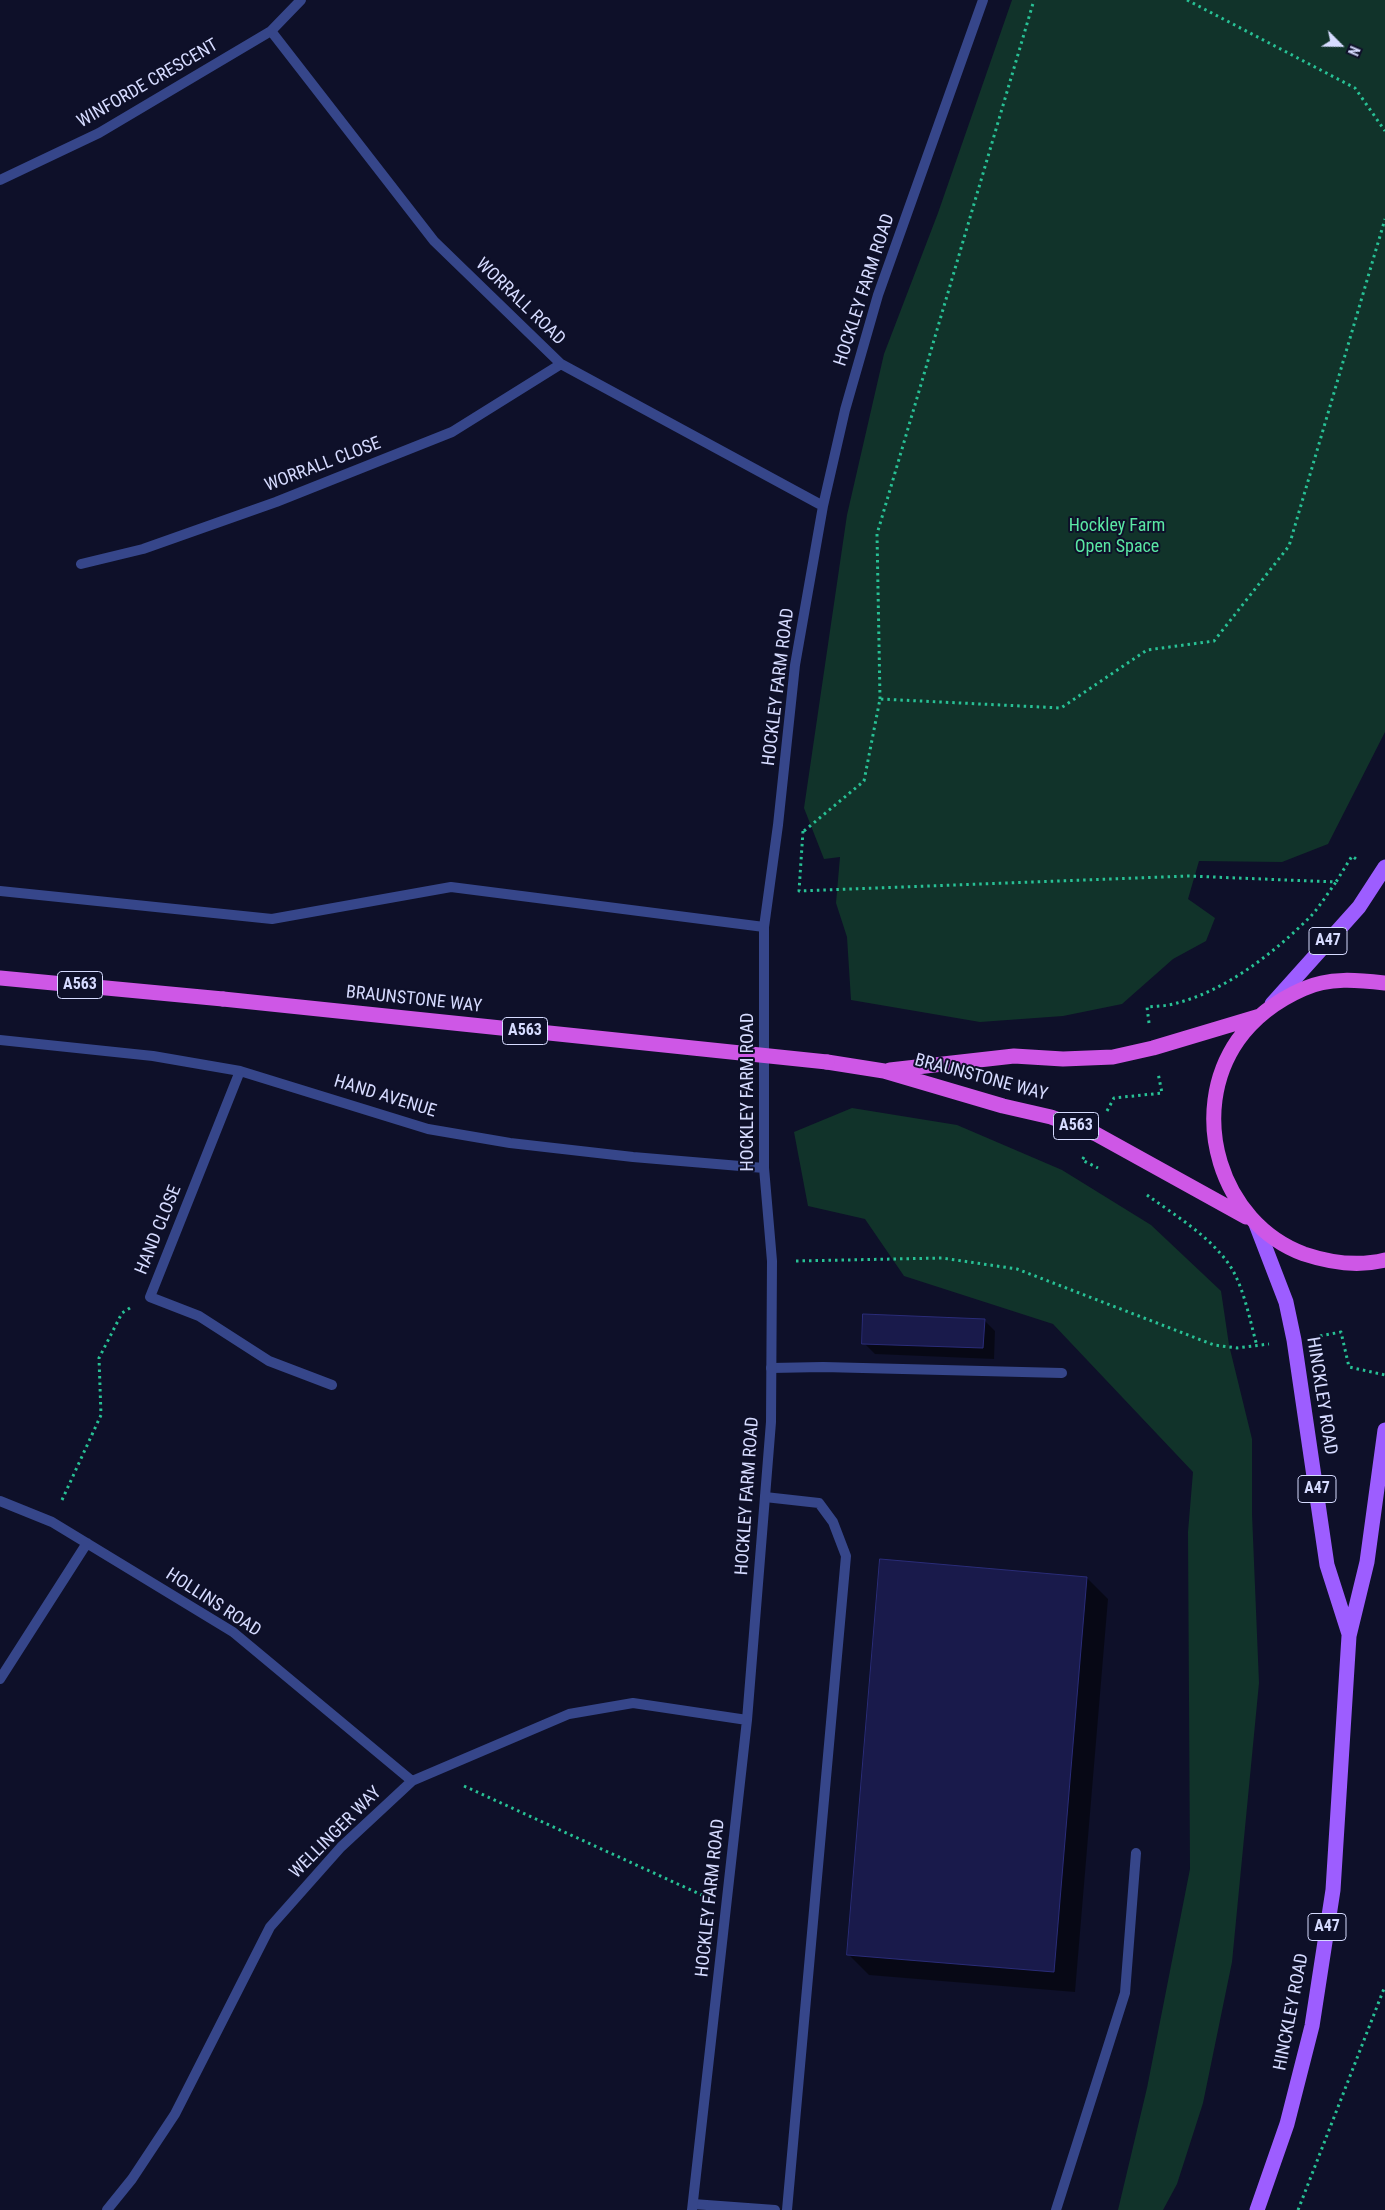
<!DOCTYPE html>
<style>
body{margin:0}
#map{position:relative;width:1385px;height:2210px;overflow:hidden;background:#0e1029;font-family:"Roboto Condensed",sans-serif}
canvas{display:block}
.north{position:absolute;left:1315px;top:20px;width:50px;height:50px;-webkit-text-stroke:4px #0e1029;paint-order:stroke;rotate:113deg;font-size:14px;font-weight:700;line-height:20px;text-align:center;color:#d6dbff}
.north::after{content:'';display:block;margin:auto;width:18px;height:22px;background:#d6dbff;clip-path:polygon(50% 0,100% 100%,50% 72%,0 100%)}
</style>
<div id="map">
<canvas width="1385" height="2210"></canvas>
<div class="north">N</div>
</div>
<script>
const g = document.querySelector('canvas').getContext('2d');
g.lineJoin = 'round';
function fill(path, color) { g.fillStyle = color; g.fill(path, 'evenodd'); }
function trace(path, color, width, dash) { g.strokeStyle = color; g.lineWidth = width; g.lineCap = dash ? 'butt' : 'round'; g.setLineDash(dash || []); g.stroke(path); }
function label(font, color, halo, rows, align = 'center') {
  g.font = font + ' "Roboto Condensed",sans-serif'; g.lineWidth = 4; g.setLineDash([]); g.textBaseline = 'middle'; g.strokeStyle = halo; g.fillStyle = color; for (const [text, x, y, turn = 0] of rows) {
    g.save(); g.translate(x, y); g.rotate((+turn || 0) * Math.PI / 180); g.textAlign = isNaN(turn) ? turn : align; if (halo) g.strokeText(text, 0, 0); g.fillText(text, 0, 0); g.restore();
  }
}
const green = new Path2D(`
 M1012,0h373v732l-57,112 -46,18 -83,-1 -11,38 27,19 -9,23 -33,18 -51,45 -59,12 -83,6 -129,-22 -4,-63 -11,-34 4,-46 -16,2 -20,-51 43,-293 37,-161 54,-141z
 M852,1108l105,17 105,45 89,55 70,66 8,54 23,94v75l7,169 -27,279 -29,141 -26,81 -14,26h-45l29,-122 43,-219 -2,-337 5,-60 -140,-148 -149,-48 -39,-57 -57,-13 -14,-74z`);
const shadow = new Path2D(`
 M984,1320l11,11 -1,28 -119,-5 -11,-11z
 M1087,1578l21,21 -33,393 -206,-17 -21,-21z`);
const building = new Path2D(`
 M863,1314l122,5 -2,29 -121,-4z
 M880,1559l207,18 -33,395 -207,-17z`);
const path = new Path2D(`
 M1187,0l168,88 30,43
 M880,699l-3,-165 157,-534
 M803,831l-4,60 389,-15 148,6 16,-26 7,5
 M804,831l60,-50 16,-82 181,9 86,-58 67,-9 75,-95 96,-327
 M1149,1023l-2,-16c10,-1 21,-1 30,-4 50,-13 98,-51 134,-87 9,-10 17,-23 25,-34
 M1107,1111l7,-13 48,-5 -4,-20
 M1084,1157l-2,3 16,8
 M1147,1195c29,21 66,43 85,74 13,23 18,52 25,77
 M796,1261l146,-3 75,11 197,76 23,3 32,-4
 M1320,1336l21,-4 8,35 36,8
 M62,1500l39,-85 -2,-57 23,-45 8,-5
 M464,1786l240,110
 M1298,2210l87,-224`);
const service = new Path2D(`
 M771,1368l52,-1 239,6
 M765,1497l54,6 14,19 13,34 -59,654
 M693,2204l82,6
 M1056,2210l69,-217 11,-140`);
const minor = new Path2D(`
 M271,31l163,210 127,123 262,142
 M0,180l99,-47 172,-102 30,-31
 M81,564l62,-15 133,-47 176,-70 109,-68
 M0,891l272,28 179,-32 313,40
 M0,1040l153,16 87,15 188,58 82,14 123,14 131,11
 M240,1071l-90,226 49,19 70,45 63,24
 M0,1501l52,21 181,110 179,149
 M0,1679l87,-136
 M107,2210l25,-31 43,-65 95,-187 71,-80 71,-66 157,-67 64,-11 114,17
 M692,2210l55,-490 24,-298 1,-161 -8,-93v-241l14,-102 17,-160 28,-159 22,-96 33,-115 105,-295`);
const primary = new Path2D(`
 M1272,1004l87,-97 26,-40
 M1256,1224l30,78 8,38 33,225 22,69
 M1257,2210l30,-86 25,-98 21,-136 16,-254 18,-74 18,-132`);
const trunk = new Path2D(`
 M0,978l223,21
 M1385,983c-27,-3 -56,-6 -82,6 -25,11 -49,29 -65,51 -51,73 -18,183 66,214 27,9 53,13 81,6
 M827,1062l57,9 119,35 48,11 45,17 150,83
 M890,1070l124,-14 49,3 50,-2 40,-9 107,-32`);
const trunkBridge = new Path2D(`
 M223,999l604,63`);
const shields = [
 [1328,941,38],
 [80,985,45],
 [525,1031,45],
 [1076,1126,45],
 [1317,1489,38],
 [1327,1927,38]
];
const shieldNames = [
 ["A47",1328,941],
 ["A563",80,985],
 ["A563",525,1031],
 ["A563",1076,1126],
 ["A47",1317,1489],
 ["A47",1327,1927]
];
const streetNames = [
 ["WINFORDE CRESCENT",148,84,-30],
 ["HOCKLEY FARM ROAD",865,290,-72],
 ["WORRALL ROAD",520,302,44],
 ["WORRALL CLOSE",323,465,-21],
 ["HOCKLEY FARM ROAD",779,687,-83],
 ["BRAUNSTONE WAY",414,1000,6],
 ["BRAUNSTONE WAY",981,1078,15],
 ["HOCKLEY FARM ROAD",748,1092,-90],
 ["HAND AVENUE",385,1097,17],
 ["HAND CLOSE",159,1230,-68],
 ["HINCKLEY ROAD",1321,1396,81],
 ["HOCKLEY FARM ROAD",748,1496,-86],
 ["HOLLINS ROAD",213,1603,33],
 ["WELLINGER WAY",336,1833,-45],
 ["HOCKLEY FARM ROAD",711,1898,-84],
 ["HINCKLEY ROAD",1292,2012,-79]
];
const parkNames = [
 ["Hockley Farm",1117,526],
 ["Open Space",1117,547]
];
fill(green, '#11332a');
fill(shadow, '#0007');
fill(building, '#191a4b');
trace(building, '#2a2c78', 1);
trace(path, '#28c195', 3, [2.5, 4]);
trace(service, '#36468a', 10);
trace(minor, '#36468a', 10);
trace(primary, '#9d5dff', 15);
trace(trunk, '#ce57e6', 15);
trace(trunkBridge, '#ce57e6', 15);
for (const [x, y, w] of shields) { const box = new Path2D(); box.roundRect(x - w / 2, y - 13.5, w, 27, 4); g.fillStyle = '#0e1029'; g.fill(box); trace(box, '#d6dbff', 1); }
label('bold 16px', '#d6dbff', null, shieldNames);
label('18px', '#d6dbff', '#0e1029', streetNames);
label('18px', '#5ae7a4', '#0e1029', parkNames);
</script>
